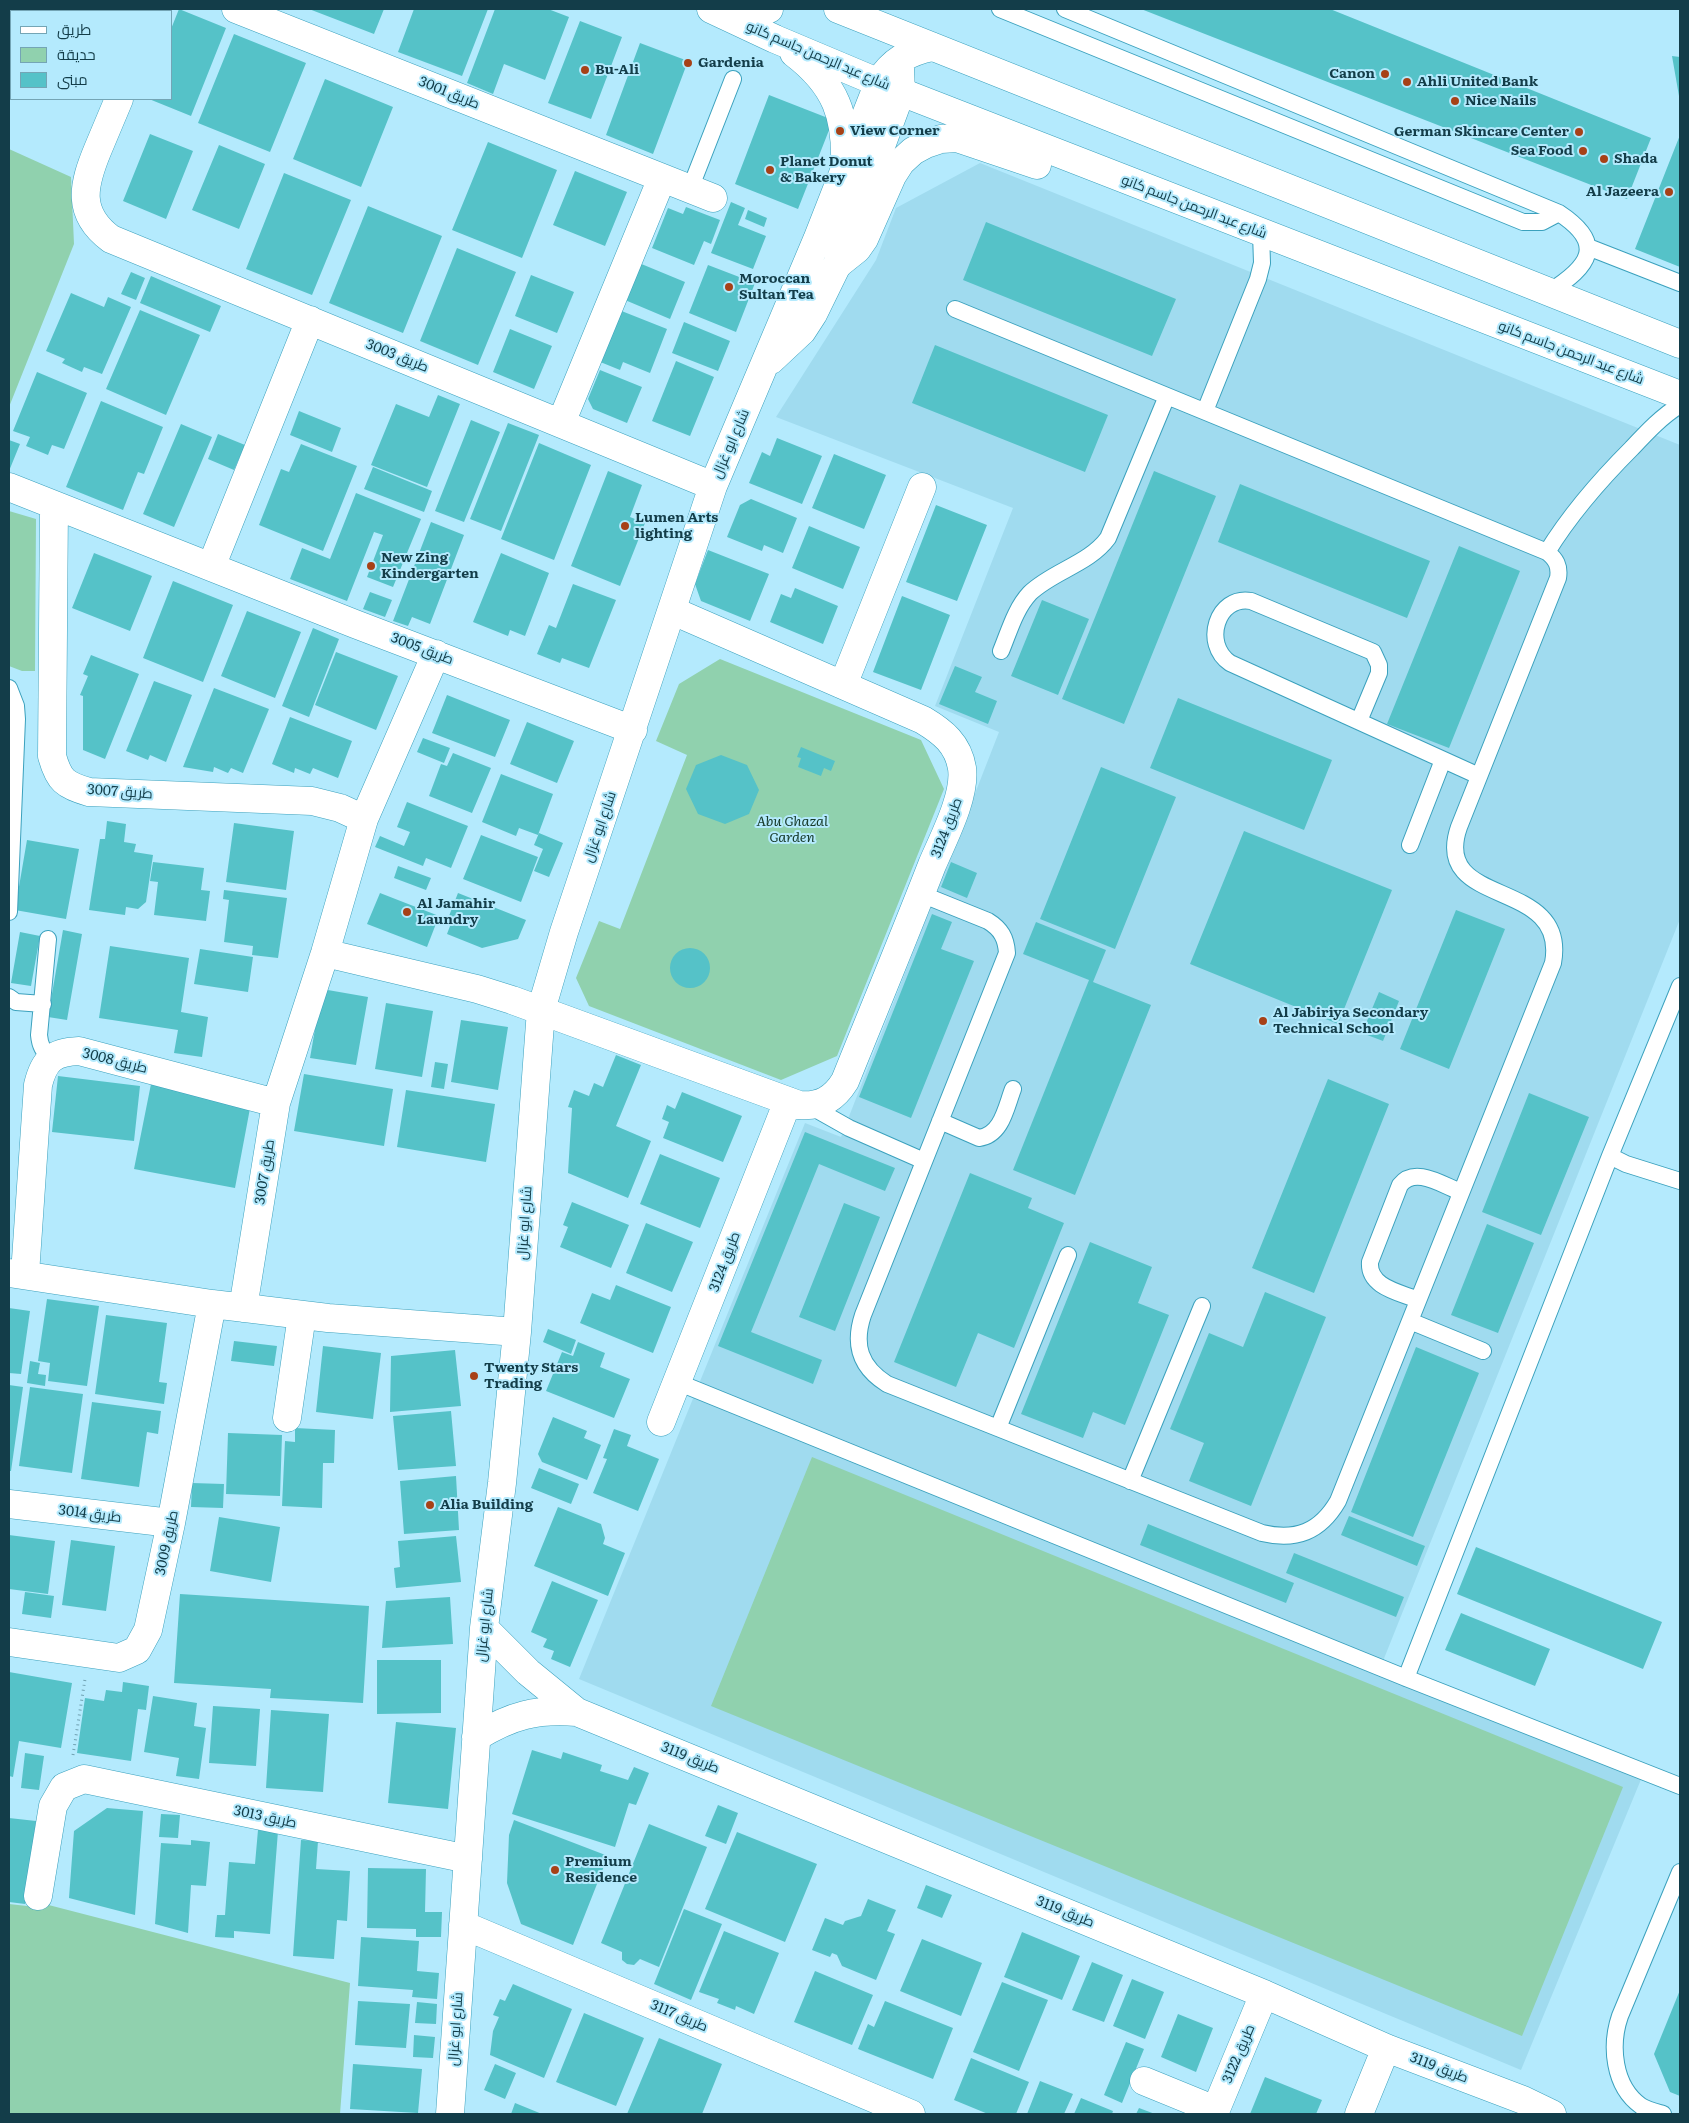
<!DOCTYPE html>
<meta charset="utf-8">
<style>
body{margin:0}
#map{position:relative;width:1689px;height:2123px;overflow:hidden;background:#b4eafd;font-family:Literata,Cairo,serif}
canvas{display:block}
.frame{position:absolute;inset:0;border:10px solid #133d49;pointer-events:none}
.legend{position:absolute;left:10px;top:10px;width:162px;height:90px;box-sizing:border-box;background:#b4eafd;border:1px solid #74a5b5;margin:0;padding:6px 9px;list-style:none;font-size:15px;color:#133d49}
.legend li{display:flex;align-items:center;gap:10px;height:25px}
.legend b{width:25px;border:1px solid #74a5b5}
</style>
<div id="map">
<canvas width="1689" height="2123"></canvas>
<div class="frame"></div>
<ul class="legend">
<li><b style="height:6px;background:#fff"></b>طريق</li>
<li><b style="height:14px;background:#90d1ae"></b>حديقة</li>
<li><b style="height:14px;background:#55c2c8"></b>مبنى</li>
</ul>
</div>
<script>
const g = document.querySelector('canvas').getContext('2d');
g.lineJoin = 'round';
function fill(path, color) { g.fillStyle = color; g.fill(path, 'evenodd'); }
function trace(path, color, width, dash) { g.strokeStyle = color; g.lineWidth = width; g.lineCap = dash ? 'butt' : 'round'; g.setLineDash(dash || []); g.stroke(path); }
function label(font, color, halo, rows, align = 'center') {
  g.font = font + ' Literata,Cairo,serif'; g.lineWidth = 4; g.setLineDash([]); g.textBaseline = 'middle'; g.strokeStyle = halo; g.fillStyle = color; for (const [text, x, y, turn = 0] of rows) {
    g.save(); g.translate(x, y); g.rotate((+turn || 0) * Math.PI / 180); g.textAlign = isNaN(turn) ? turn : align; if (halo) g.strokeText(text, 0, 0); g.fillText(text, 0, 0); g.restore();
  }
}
const built = new Path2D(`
 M980,163l700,282v474l-301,752 263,106 -121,293 -942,-391 226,-556 36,14 158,-405 -64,-26 78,-198 -237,-91 100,-157 20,-52z`);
const green = new Path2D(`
 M9,149l62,28 3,67 -65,163z
 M9,511l27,8 -1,152h-13l-13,-5z
 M720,659l201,81 23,49 -107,267 -56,24 -192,-74 -13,-28 23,-57 21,8 67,-174 -31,-14 23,-57z
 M812,1457l811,330 -101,249 -811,-330z
 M37,1902l313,81 -10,131h-331v-210l27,3z`);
const building = new Path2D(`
 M179,9l47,19 -35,88 -42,-17h22v-70z
 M309,9h75l-10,25z
 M414,9h74l-26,67 -64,-24z
 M495,9h53l21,8 -24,63 -41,-16 -11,30 -26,-11z
 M1141,9h189l321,129 -24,61z
 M580,21l42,16 -31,82 -43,-16z
 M234,34l72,29 -36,89 -72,-29z
 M640,43l48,18 -35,93 -47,-19z
 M1672,56l8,1v39h-1z
 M325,79l68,28 -32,80 -68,-28z
 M769,95l64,25 -35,89 -63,-25z
 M150,134l43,17 -27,68 -43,-18z
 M1680,135v132l-45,-18z
 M488,142l69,28 -35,88 -70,-28z
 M219,145l46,19 -26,65 -47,-19z
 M575,171l52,21 -22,54 -52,-21z
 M284,173l67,27 -39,95 -66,-26z
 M731,202l14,6 -7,17 28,11 -13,33 -42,-16z
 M368,206l74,30 -39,97 -74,-30z
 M686,207l34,13 -9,24 -7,-3 -10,24 -42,-17 16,-40 15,6z
 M748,210l19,8 -3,9 -19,-8z
 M986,222l190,77 -24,57 -189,-76z
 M457,248l59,24 -38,93 -58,-24z
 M639,263l46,19 -15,37 -45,-19z
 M708,265l47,18 -19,49 -47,-19z
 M131,272l14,6 -9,22 -15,-6z
 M531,275l43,17 -17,41 -42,-17z
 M151,276l70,30 -11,26 -70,-29z
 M71,293l33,14 4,-10 23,10 -29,67 -18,-7 -2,5 -20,-9 3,-4 -19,-8z
 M614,308l53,21 -17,44 -27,-11 -3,8 -27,-11z
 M140,310l60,25 -34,80 -60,-26z
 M684,322l46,19 -12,30 -46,-18z
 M510,329l42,17 -18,43 -41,-17z
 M935,345l173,70 -23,57 -173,-69z
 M676,361l38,16 -24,59 -38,-15z
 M600,370l42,17 -15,36 -34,-14 -5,-10z
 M37,372l50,21 -23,56 -12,-4 -4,10 -22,-9 4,-9 -17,-6z
 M438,395l22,9 -33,83 -56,-22 25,-61 33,13z
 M101,401l62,26 -19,47 -6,-2 -15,38 -57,-23z
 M299,411l42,17 -9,24 -42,-17z
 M471,420l29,12 -36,90 -29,-11z
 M508,423l31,12 -38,96 -31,-12z
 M181,424l31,13 -38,90 -31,-13z
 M218,434l27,11 -11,25 -26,-11z
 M777,438l45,18 -20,48 -53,-21 13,-31 8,4z
 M9,440l11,4 -11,27z
 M539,443l52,22 -37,95 -53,-21z
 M301,444l56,22 -34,85 -64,-26 22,-56 8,3z
 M834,454l52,21 -22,54 -52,-21z
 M373,467l59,24 -8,21 -60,-23z
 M608,471l34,14 -12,32 15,6 -25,63 -49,-20z
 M1154,471l62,25 -92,228 -62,-25z
 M1240,484l190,77 -23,57 -189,-76z
 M356,493l65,26 -28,68 -26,-10 16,-42 -9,-3 -27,69 -57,-22 12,-31 28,11z
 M751,499l46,19 -14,35 -19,-8 -2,6 -35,-14 13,-32z
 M936,505l51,20 -30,76 -51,-19z
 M431,522l33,13 -34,89 -18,-7 -4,9 -15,-5z
 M809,526l51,21 -17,42 -51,-21z
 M1459,546l61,25 -71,177 -62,-24z
 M708,550l61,24 -19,47 -49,-20 -6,-17z
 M94,553l58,23 -22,55 -58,-23z
 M501,553l48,20 -24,63 -15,-6 -2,6 -35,-14z
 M173,581l60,24 -30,77 -60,-24z
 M573,584l43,16 -27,68 -27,-10 -2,5 -23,-9 12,-29 7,3z
 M795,588l43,18 -15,38 -53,-22 11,-28 10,4z
 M370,592l22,8 -7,17 -22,-8z
 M902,596l48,19 -29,75 -48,-18z
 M1042,600l47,19 -31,76 -47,-19z
 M247,611l54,21 -26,66 -54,-22z
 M313,628l26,11 -30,78 -27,-11z
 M336,652l62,24 -22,54 -61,-25z
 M91,655l48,19 -34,85 -22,-9v-54l-3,-1 8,-19 -5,-2z
 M955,666l27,11 -7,15 22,9 -9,23 -49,-20z
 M154,681l38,14 -26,67 -16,-7 -2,5 -22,-9z
 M214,688l55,21 -26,64 -12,-5 -3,5 -14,-6 -1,5 -30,-5z
 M447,695l63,25 -15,37 -63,-24z
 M1178,698l154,62 -28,70 -154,-62z
 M290,717l62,24 -14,37 -25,-10 -3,6 -15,-6 -1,5 -22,-9z
 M527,722l47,19 -17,42 -47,-19z
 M423,738l27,10 -6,15 -27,-11z
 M801,747l34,14 -4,10 -7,-3 -3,8 -23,-9 3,-9 -4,-1z
 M453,753l38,15 -19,45 -43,-17 12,-32 6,2z
 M721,755l26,10 12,25 -10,24 -24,10 -27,-10 -12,-25 10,-24z
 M1101,767l75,30 -61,152 -75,-30z
 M501,774l52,20 -15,41 -19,-7 -3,8 -34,-14z
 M407,802l61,24 -17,42 -25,-10 -3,8 -48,-19 5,-11 24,10 6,-14 -13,-5z
 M107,821l19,3 -2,18 12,2 -2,8 19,3 -7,47 -8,7 -12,-2 -1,8 -36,-5 11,-71h5z
 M234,823l60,8 -8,59 -60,-8z
 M1244,831l148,59 -54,134 -148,-60z
 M539,833l24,10 -14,34 -15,-6 9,-22 -9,-4z
 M481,835l57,22 -17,45 -58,-23z
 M27,840l52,9 -13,70 -51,-9z
 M153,862l51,6 -3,22 9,1 -4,30 -52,-6 4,-33 -8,-1z
 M951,862l26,11 -10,25 -26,-11z
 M398,866l33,12 -5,12 -32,-12z
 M224,890l63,8 -9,60 -26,-3 1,-9 -29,-4 5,-42 -6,-1z
 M380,893l59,23 -12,31 -60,-23z
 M458,893l68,27 -8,19 -36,9 -35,-14 6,-16 -4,-2z
 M1456,910l49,19 -56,140 -49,-20z
 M932,914l20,8 -11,27 33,12 -63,157 -52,-21z
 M1036,922l70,28 -13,32 58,23 -76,190 -62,-25 76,-190 -66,-26z
 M63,930l19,4 -15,86 -19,-3z
 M20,932l20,4 -9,50 -20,-3z
 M110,946l79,12 -8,54 27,5 -6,40 -28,-4 4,-23 -79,-12z
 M670 968a20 20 0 1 1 40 0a20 20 0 1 1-40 0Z
 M200,949l53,8 -5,35 -54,-8z
 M322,989l46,8 -12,68 -46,-7z
 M1379,992l20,9 -16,40 -21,-8z
 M386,1003l47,8 -11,66 -47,-8z
 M461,1020l47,7 -10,63 -47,-8z
 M616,1055l25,10 -25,61 35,15 -23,57 -60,-25 4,-65 -4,-1 6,-17 15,6 5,-13 9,4z
 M435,1062l13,2 -4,25 -13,-2z
 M304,1074l89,15 -9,57 -90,-15z
 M58,1076l82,10 -6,55 -82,-9z
 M1328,1079l61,25 -75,189 -62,-25z
 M151,1084l100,19 -16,85 -101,-19z
 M406,1090l89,14 -9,58 -89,-15z
 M682,1092l60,24 -19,46 -60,-24 6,-16 -7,-3 5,-14 8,4z
 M1529,1093l60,24 -48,118 -59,-23z
 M805,1132l90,36 -10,23 -66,-27 -68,168 71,28 -9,24 -95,-38z
 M660,1154l60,24 -20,50 -60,-24z
 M970,1173l62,25 -4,10 36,15 -50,125 -36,-15 -22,54 -62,-25z
 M572,1202l57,23 -18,43 -51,-21 8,-20 -5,-2z
 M844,1203l36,14 -45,114 -36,-14z
 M646,1223l47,19 -21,50 -46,-19z
 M1487,1224l47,19 -36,90 -47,-18z
 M1090,1242l62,25 -14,36 31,12 -44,110 -32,-13 -10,26 -62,-24z
 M616,1285l55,22 -18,46 -73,-30 12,-30 18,7z
 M1265,1292l61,25 -75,189 -62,-25 15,-38 -34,-14 39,-96 34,14z
 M47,1299l52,7 -12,80 -39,-5 2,-18 -12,-2z
 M9,1308l21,3 -9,63 -12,-1z
 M106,1315l61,8 -8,59 8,1 -3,21 -69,-10z
 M548,1329l28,11 -5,14 -28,-12z
 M234,1341l43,5 -3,20 -43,-5z
 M578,1342l27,11 -5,14 30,12 -16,39 -68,-27 16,-39 11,4z
 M323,1346l58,7 -8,66 -57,-7z
 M1416,1347l63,26 -66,164 -62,-25z
 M455,1350l6,56 -71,6 1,-56z
 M30,1361l10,2 -2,11 8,1 -1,11 -18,-3z
 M9,1385l14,2 -12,84h-2z
 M30,1387l53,7 -11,79 -53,-7z
 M92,1402l69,9 -3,23 -11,-2 -8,55 -58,-8z
 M451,1411l5,55 -58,4 -5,-54z
 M553,1417l34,14 -3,7 17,7 -14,35 -45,-18 -4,-8z
 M295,1428l40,2 -1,33h-11l-1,45 -40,-2 3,-65 10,1z
 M614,1429l17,6 -4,11 32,13 -21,52 -45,-18 14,-34 -4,-1z
 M228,1433l54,2 -2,61 -54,-2z
 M539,1468l40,16 -8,20 -40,-16z
 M456,1476l3,54 -55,4 -4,-53z
 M192,1483l32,1 -1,24 -32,-1z
 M558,1507l43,17 4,14 -2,6 22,9 -17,43 -74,-30z
 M1349,1516l76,30 -8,20 -76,-31z
 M219,1517l61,10 -9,55 -61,-11z
 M1148,1524l146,59 -8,20 -146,-58z
 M9,1535l46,6 -7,53 -39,-5z
 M456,1536l5,46 -65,6 -2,-20 6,-1 -2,-26z
 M71,1540l44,6 -9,65 -44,-6z
 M1476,1547l186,75 -19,47 -186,-75z
 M1294,1553l110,44 -8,20 -110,-44z
 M552,1581l46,19 -28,67 -19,-8 3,-8 -11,-4 4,-8 -16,-7z
 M25,1592l29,4 -3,22 -29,-4z
 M180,1594l189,12 -6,97 -93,-5 1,-9 -97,-6z
 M450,1597l3,47 -71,4 4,-47z
 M1461,1613l89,36 -15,37 -90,-36z
 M377,1660h64v53l-64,1z
 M9,1672l63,11 -11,65 -42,-7 -6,36 -4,-1z
 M123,1682l26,4 -3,24 -8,-1 -7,52 -54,-8 8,-55 19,3 2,-11 16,2z
 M153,1696l44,7 -3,23 12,2 -7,51 -23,-3 3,-18 -35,-6z
 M213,1706l47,3 -4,57 -47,-3z
 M271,1710l58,4 -6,78 -57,-4z
 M396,1722l60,6 -8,81 -60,-6z
 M532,1750l29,9 2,-7 39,13 -2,6 28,9 6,-13 15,6 -13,32 -7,-2 -14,44 -103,-33z
 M25,1753l19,3 -5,34 -18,-2z
 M718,1805l20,8 -12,31 -21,-8z
 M107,1808l36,3 -8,104 -66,-17 5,-67z
 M161,1814l19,1 -2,23 -19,-1z
 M9,1818l27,3 -11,83 -16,-2z
 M514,1820l94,36 -35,89 -52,-21 -14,-41 2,-48z
 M649,1824l58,23 -48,120 -19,-8 -6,6 -7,-1 -5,-4v-8l-21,-9z
 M258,1830l20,1 -8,103 -36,-3v7l-19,-1 2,-22h8l4,-53 26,2z
 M737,1832l80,32 -32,78 -80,-33z
 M191,1840l19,2 -4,44 -15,-1 -3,48 -33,-9 6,-81 30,2z
 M301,1840l17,1 -2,28 34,2 -3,50 -10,-1 -3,39 -41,-3z
 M368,1868l58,1 -1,43h17l-1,25h-25v-8l-49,-1z
 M926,1885l26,10 -10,23 -25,-10z
 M868,1899l28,11 -9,21 8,3 -19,46 -34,-14 -5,-11 -5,-2 -2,4 -18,-7 13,-32 18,7 2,-4 16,-5z
 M684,1909l38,15 -31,76 -37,-16z
 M724,1931l55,22 -25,61 -18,-8 -1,4 -18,-7 2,-4 -20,-7z
 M1022,1932l58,24 -18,44 -58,-23z
 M361,1937l58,4 -2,30 22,2 -2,26 -25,-2 1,-7 -55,-4z
 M922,1939l60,24 -21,53 -61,-25z
 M1092,1962l31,13 -19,47 -32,-12z
 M815,1971l58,24 -21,50 -58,-23z
 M1132,1979l32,13 -19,47 -32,-13z
 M1002,1982l46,18 -29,71 -46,-19z
 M513,1984l59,25 -28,69 -54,-23 3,-24 6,-14 -6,-2 7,-16 5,2z
 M1680,1990v106l-10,-4 -16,-38z
 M358,2001l52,3 -4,44 -51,-3z
 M885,2001l68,27 -20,51 -75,-30 10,-25 6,3z
 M417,2002l20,2 -1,20 -21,-1z
 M584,2013l60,25 -28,68 -60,-24z
 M1178,2014l35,14 -17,44 -35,-15z
 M414,2035l21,2 -2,21 -20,-1z
 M659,2038l63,26 -20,50h-75z
 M1126,2042l18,7 -22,54 -18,-8z
 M971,2058l58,24 -13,32h-28l-34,-14z
 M353,2064l69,5 -4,44 -68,-4z
 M495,2064l21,9 -11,26 -21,-9z
 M1265,2077l57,23 -6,14h-66z
 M1040,2081l33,13 -9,20h-37z
 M1081,2098l32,13 -1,3h-38z
 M515,2103l27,11h-31z
 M1139,2108l16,6h-19z`);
const path = new Path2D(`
 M73,1755l12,-76`);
const lane = new Path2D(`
 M28,9l6,2
 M1000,9l523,213h19l17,-9
 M1065,9l494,204c47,31 31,53 -10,79
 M690,189l43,-110
 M1588,247l92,36
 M1205,411l53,-132 4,-16 -1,-30
 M1547,552c24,-39 53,-72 85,-104 15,-16 30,-32 48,-43
 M1001,651c8,-19 14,-42 29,-58 23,-22 59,-29 78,-55l59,-142
 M9,688l7,18 1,13 -8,193
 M1359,721l20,-48v-8l-6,-13 -122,-51c-34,-6 -49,43 -21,62l249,113
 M1410,845l33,-85
 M921,894l67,27c13,8 18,17 19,32l-144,362c-10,30 -3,52 24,69l375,149c34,8 58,-1 76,-32l215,-538c16,-87 -123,-53 -94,-136l99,-249c2,-12 -2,-19 -11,-26l-592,-243
 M48,939l-9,96c1,11 4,16 12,23
 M9,997l7,5 27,2
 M810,1106l39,22 75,33
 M940,1121l39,17c23,-3 27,-31 34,-49
 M1610,1156l16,8 54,17
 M1418,1300c-19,-8 -50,-13 -48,-38l30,-77c15,-19 42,0 61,7
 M1410,1321l73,30
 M677,1382l729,296 274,108
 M998,1428l70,-173
 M1130,1481l72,-175
 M1406,1678l204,-522 70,-170
 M1663,2114c-7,-2 -16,-4 -22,-8 -28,-20 -31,-61 -21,-90l60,-144`);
const street = new Path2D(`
 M236,9l477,189
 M156,11l1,-2
 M119,99c-7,17 -14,33 -21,50 -15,36 -22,64 13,90l602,247
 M771,360l31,-29 11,-17 24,-49 64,-173 -1,-23
 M561,423l101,-245
 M9,487l346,137 278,106
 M54,505l-2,251c7,25 13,29 37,36l223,9 28,7 24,11
 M211,567l99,-247
 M843,685l79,-198
 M325,953l152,36 35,11 287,105c21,2 35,-6 46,-24 29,-72 59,-144 87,-216 11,-26 34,-69 30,-97 -4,-24 -19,-36 -39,-48l-250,-109
 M9,1273l203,31 116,14 189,14
 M25,1274l13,-189c6,-25 15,-33 41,-34l197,52
 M243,1308l33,-205 49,-150 39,-134 72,-165
 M287,1418l15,-103
 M661,1422l127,-321
 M9,1504l162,19
 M484,1628l44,44 49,40 687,282 122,54 137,52 29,14
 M9,1642l110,16 18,-8 11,-20 23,-107 41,-219
 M476,1737c36,-22 60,-28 101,-25
 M38,1896l15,-90 11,-19 20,-8 384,80
 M463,1925l448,189
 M1144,2081l71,29
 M450,2114l34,-486 18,-145 15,-151 24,-322 23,-78 149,-446 104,-246 62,-158c13,-21 29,-30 53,-35
 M1214,2114l50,-120
 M1359,2114l27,-66`);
const secondary = new Path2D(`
 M711,9l64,30 126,53 779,303
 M838,9l842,335
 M726,13c15,2 29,2 43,-4
 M794,53c42,32 53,63 51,115
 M837,265l20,-16 7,-10 28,-63 9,-14 12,-11 13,-7 15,-5 16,-1 80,27`);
const markers = [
 [688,63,5,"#a74117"],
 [585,70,5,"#a74117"],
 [1385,74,5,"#a74117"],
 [1407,82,5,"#a74117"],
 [1455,101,5,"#a74117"],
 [840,131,5,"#a74117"],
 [1579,132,5,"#a74117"],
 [1583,151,5,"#a74117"],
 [1604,159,5,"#a74117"],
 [770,170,5,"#a74117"],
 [1669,192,5,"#a74117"],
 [729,287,5,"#a74117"],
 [625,526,5,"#a74117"],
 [371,566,5,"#a74117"],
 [407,912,5,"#a74117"],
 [1263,1021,5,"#a74117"],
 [474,1376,5,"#a74117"],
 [430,1505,5,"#a74117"],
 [555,1870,5,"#a74117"]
];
const streetNames = [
 ["شارع عبد الرحمن جاسم كانو",818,56,23],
 ["طريق 3001",449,93,22],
 ["شارع عبد الرحمن جاسم كانو",1194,207,21],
 ["شارع عبد الرحمن جاسم كانو",1571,353,21],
 ["طريق 3003",397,356,22],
 ["شارع ابو غزال",731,444,-67],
 ["طريق 3005",422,649,21],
 ["طريق 3007",120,792,4],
 ["شارع ابو غزال",600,827,-71],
 ["طريق 3124",947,828,-69],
 ["طريق 3008",115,1061,14],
 ["طريق 3007",265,1172,-81],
 ["شارع ابو غزال",525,1223,-86],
 ["طريق 3124",725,1262,-69],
 ["طريق 3014",90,1514,7],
 ["طريق 3009",167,1543,-78],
 ["شارع ابو غزال",485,1625,-84],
 ["طريق 3119",690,1758,22],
 ["طريق 3013",265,1817,12],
 ["طريق 3119",1065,1912,22],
 ["طريق 3117",679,2016,23],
 ["شارع ابو غزال",456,2029,-86],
 ["طريق 3122",1239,2054,-67],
 ["طريق 3119",1439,2068,21]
];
const poiNames = [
 ["Gardenia",698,63],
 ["Bu-Ali",595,70],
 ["Canon",1375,74,"right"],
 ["Ahli United Bank",1417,82],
 ["Nice Nails",1465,101],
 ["View Corner",850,131],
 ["German Skincare Center",1569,132,"right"],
 ["Sea Food",1573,151,"right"],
 ["Shada",1614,159],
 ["Planet Donut",780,162],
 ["& Bakery",780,178],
 ["Al Jazeera",1659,192,"right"],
 ["Moroccan",739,279],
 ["Sultan Tea",739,295],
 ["Lumen Arts",635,518],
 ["lighting",635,534],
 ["New Zing",381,558],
 ["Kindergarten",381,574],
 ["Al Jamahir",417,904],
 ["Laundry",417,920],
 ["Al Jabiriya Secondary",1273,1013],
 ["Technical School",1273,1029],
 ["Twenty Stars",484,1368],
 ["Trading",484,1384],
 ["Alia Building",440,1505],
 ["Premium",565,1862],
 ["Residence",565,1878]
];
const parkNames = [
 ["Abu Ghazal",792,822],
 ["Garden",792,838]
];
fill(built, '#a0dbef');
fill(green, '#90d1ae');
fill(building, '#55c2c8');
trace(lane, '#3ba1bd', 18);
trace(street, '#3ba1bd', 29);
trace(secondary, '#3ba1bd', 29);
trace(path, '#71a2b2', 3, [1, 4]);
trace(lane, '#fff', 16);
trace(street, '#fff', 28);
trace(secondary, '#fff', 28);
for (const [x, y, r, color] of markers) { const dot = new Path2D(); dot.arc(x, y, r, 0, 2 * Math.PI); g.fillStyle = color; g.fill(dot); trace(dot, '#b4eafd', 2); }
label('14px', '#133d49', '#b4eafd', streetNames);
label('bold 14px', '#133d49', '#b4eafd', poiNames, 'left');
label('italic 14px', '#173a29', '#b4eafd', parkNames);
</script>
